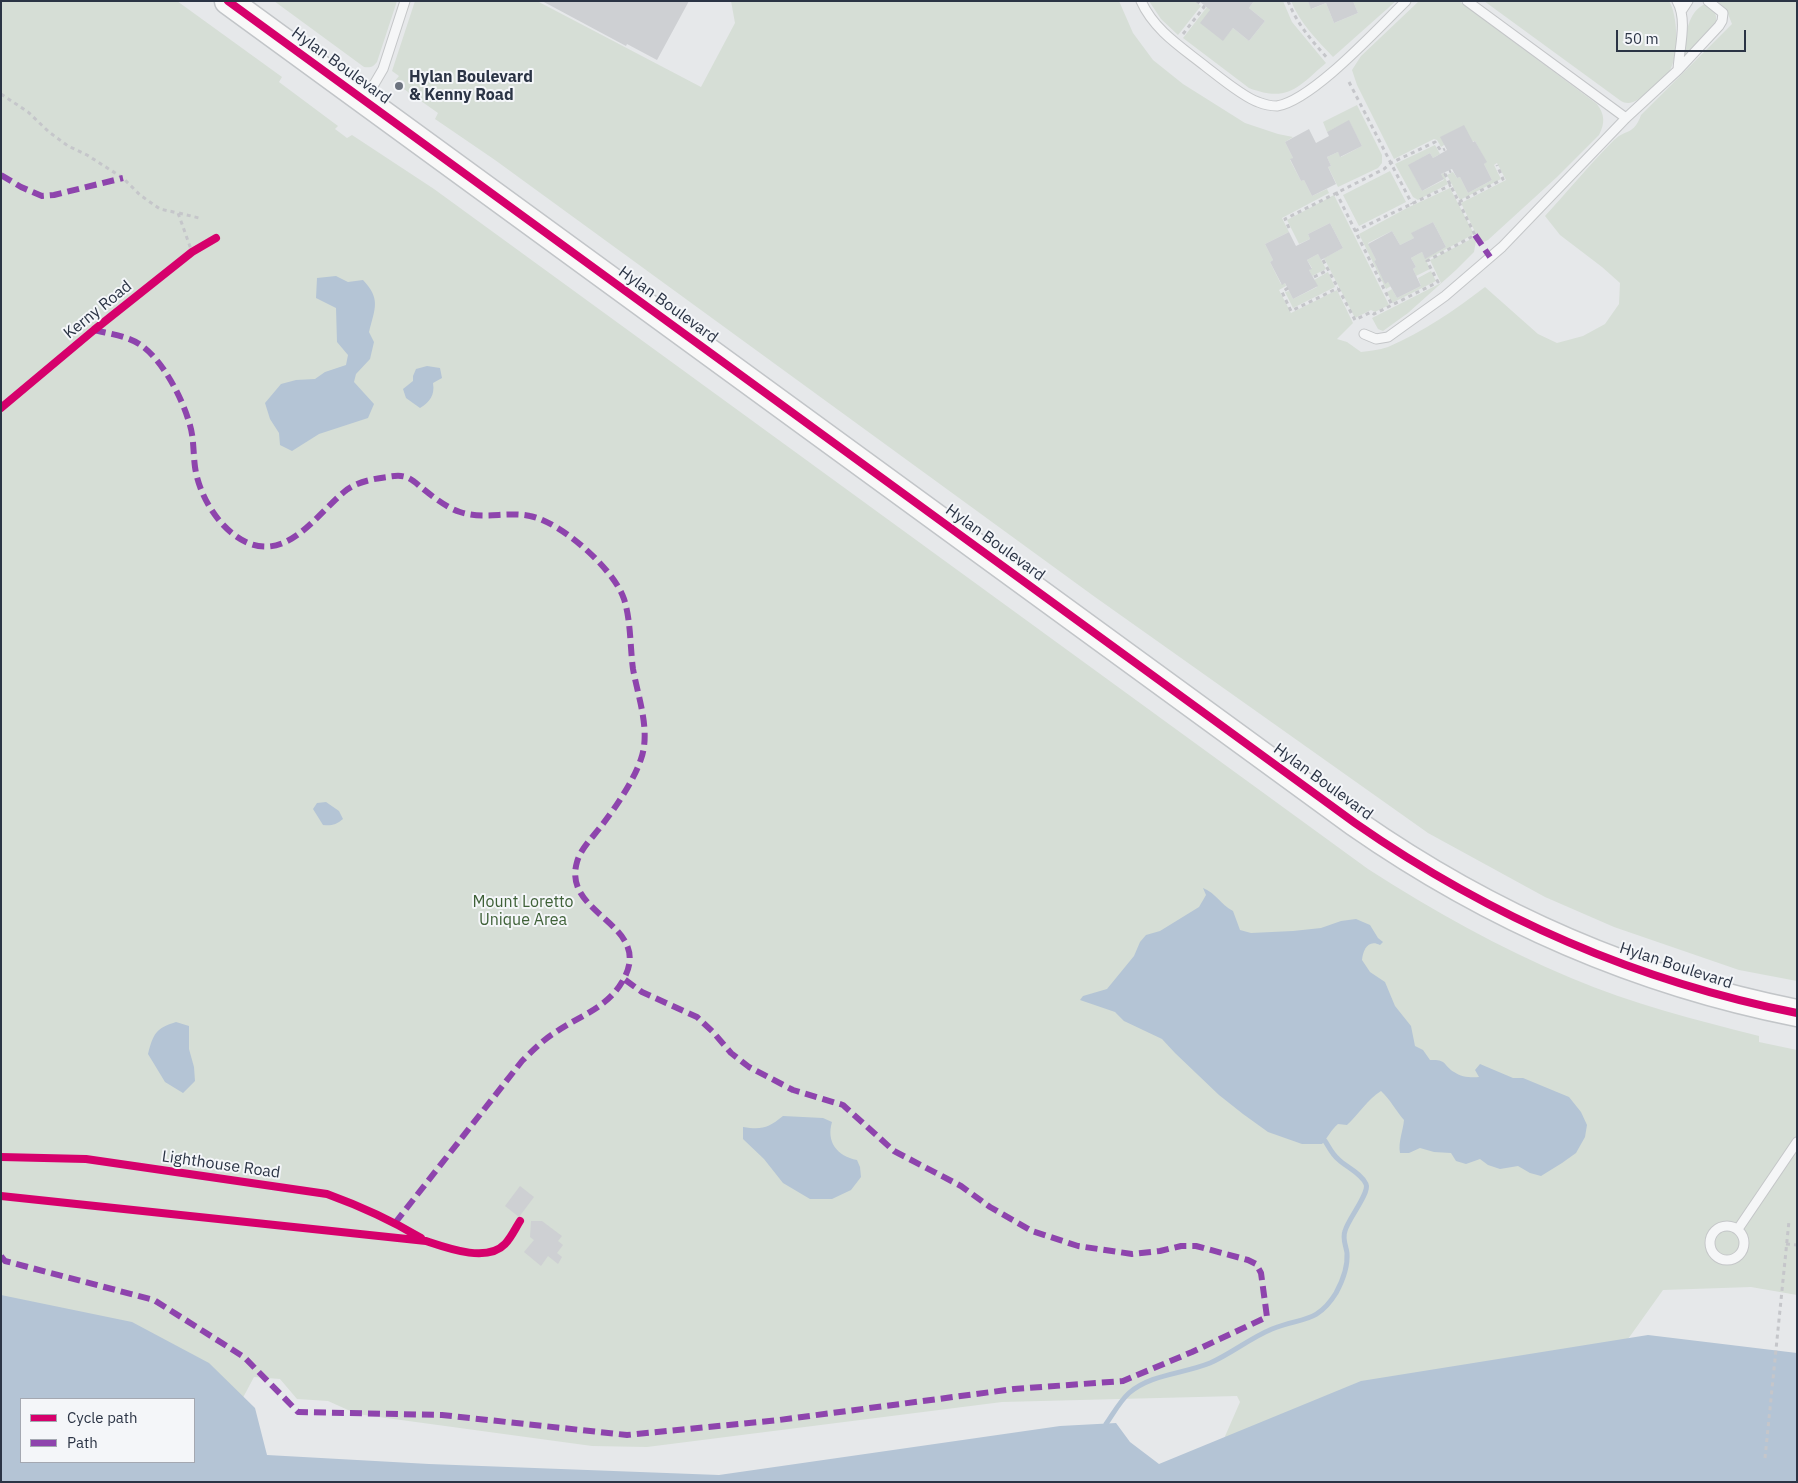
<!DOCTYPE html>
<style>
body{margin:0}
#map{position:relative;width:1798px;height:1483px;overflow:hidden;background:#e6e8ea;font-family:"IBM Plex Sans",sans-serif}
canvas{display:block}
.frame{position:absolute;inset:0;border:2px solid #2b3445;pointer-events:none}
.legend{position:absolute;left:20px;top:1398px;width:175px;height:65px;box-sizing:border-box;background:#f4f6f9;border:1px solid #a4a8b1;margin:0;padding:6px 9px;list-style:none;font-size:15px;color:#2b3445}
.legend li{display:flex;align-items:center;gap:10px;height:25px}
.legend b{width:25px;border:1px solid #a4a8b1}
.scale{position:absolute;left:1616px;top:30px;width:130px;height:22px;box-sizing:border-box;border:2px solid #2b3445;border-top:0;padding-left:6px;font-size:15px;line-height:18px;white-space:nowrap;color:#2b3445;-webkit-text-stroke:4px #f4f6f9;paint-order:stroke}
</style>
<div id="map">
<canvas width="1798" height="1483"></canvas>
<div class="frame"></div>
<ul class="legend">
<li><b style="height:6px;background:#d6006c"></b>Cycle path</li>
<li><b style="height:6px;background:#8e44ad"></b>Path</li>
</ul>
<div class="scale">50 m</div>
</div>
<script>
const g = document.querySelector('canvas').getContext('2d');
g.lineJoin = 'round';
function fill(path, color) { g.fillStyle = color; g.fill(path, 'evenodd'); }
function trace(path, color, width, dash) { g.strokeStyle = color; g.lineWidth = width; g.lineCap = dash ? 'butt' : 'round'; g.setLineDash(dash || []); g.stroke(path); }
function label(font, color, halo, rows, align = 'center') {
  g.font = font + ' "IBM Plex Sans",sans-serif'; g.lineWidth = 4; g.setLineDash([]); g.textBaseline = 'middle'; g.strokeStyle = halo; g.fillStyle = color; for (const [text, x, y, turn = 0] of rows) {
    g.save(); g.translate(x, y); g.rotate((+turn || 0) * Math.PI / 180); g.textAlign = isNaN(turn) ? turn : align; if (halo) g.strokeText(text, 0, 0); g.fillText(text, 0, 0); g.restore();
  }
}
const green = new Path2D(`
 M1,1h176l105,76 -3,5 59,44 -3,3 12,9 5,-3 82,54 934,680c65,42 132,79 203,109 61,26 125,42 188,58v6l38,8v245l-46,-8 -88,3 -137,192h-321l35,-80 -3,-6 -235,6 -355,45 -55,-1 -235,-32 -29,-13 -31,-2 -17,-20 -26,-2 -56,105h-197zM21,1399h173v63h-173z
 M274,1h123l-20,61c-4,5 -7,6 -13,5z
 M415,1h122l164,86 34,-64 -4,-22h388l14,32 20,27 30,24 62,39 33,11 15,3 -8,5 8,16 -3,2 11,21 3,-1 8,16 15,-7 2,4 -47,25 7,14 -24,12 8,16 -3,2 11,22 4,-1 1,3 -7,4 12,23 46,-23 16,33 -16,16 10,3 14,10c8,-1 18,-2 27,-5 35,-15 67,-37 97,-60l53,47 19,9 26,-7 22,-12 14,-20 1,-21 -18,-16 -42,-32 -15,-19c23,-25 45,-52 69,-76 12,-11 20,-5 27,-25l91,-91 -6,-15 -9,-8h80v980l-58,-11 -125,-43 -69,-30 -117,-64 -333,-236 -600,-437 -60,-41 3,-6 -37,-26 4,-4 -3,-3 -4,4 -4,-2 5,-6 -7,-5z
 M1149,1h46l6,5 -23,29 -17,-16z
 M1254,1h29l9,21 34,41c-28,24 -38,40 -77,25l-66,-50 24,-31 3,3 13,30 10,-12 16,13 16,-20 -16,-13z
 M1291,1h17l4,8 14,-6 8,20 24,-10 -5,-12h43l-63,56c-16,-17 -33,-34 -42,-56z
 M1419,1h40l138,103c8,11 8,19 2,31l-42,42 -69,63 -4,2 -5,-3 -3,2 -2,11 -18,18 -48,43 -25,18 -5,-2 -6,-11 69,-35 -11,-23 47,-24 -16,-33 45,-23 -9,-17 -3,2 7,14 -41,21 -13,-25 6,-3 4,6 3,-1 8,16 24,-13 -8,-16 2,-2 -11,-21 -31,4 -3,2 -4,-7 -3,-1 -40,20 -37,-74 -5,-15 9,-14z
 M1484,1h185c9,14 10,54 1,69 -5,8 -32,34 -42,33 -3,0 -5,-1 -7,-2z
 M1703,5h5c6,6 9,8 8,17l-33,37c2,-18 3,-45 20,-54z
 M1357,105l25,50v8l-4,5 -40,19 -10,-20 3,-1 -4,-9 11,-5 3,5 21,-11 -13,-25 -22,11 -4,-10z
 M1435,145l5,9 -7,4 -3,-5 -21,12 13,26 22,-11 -3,-6 2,-1 5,11 -30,16 -5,-3 -18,-33z
 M1390,171l16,31 -47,24 -16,-31z
 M1450,188l24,46 -48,26 4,9 -14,7 -3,-7 3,-2 -5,-9 11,-6 3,6 21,-11 -13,-25 -21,11 2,5 -14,7 -8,-14 -24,12 8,17 -2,1 11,22 3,-1 3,4 -5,3 -27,-55 48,-26z
 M1334,195l55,110 -14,7 -4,-2 -16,8 -31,-60 19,-10 -13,-25 -22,11 2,5 -11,5 -12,-24z
 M1318,254l8,15 -14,7 -3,-6 3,-2 -5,-8z
 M1431,271l5,10 -44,22 -5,-11 5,-3 5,9 24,-12 -3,-8z
 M1328,272l7,15 -42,21 -8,-16 4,-1 4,8 24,-12 -3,-7z`);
const water = new Path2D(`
 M336,276l12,6 15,-2c18,19 12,28 6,52l5,10 -4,17 -14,15 -2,8 20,22 -6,14 -49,16 -27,17 -12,-6 -1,-12 -9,-14 -5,-16 16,-19 15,-4 19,-1 10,-7 21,-7 2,-10 -11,-13 -1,-34 -20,-10 1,-20z
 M427,366l13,2 2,10 -9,5c2,12 -3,19 -13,25l-14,-10 -3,-9 10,-8v-5l3,-7z
 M326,802l13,9 4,8c-7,6 -12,7 -20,6l-10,-16 4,-6z
 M1203,888c13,5 17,16 30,23l7,19 11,3 42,-2 28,-3 20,-7 15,-2 14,6 8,13 5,4 -3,3c-12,-6 -17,5 -18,15l8,12 15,10 10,24 16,20 4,20 8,4 7,10c17,-1 13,5 24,12 7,5 17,6 25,5l-4,-7 5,-6 33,14h10l46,19 12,15 6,13 -2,12 -9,16 -14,10 -21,13 -11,-3 -12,-7 -18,3 -12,-4 -8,-6 -14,5 -10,-3 -5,-8 -17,-1 -14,-4 -11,5h-9c-2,-11 3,-22 4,-33 -8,-9 -14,-21 -23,-29 -14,9 -22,23 -34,34l-9,-1c-7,6 -10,13 -16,20h-20l-34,-12 -25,-18 -24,-19 -44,-42 -13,-14 -38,-18 -9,-9 -35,-12 3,-4 24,-7 27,-33 6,-14 6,-7 14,-4 39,-24 7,-12z
 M176,1022l13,4v23l5,18 1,14 -12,12 -18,-11 -17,-28c5,-20 8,-26 28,-32z
 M783,1116l40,2 9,4c-6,20 5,34 25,38l3,7 1,10 -10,13 -19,9h-22l-27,-16 -19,-24 -21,-20v-12c19,3 25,1 40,-11z
 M1,1295l131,27 77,41 46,45 12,47 162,9 290,11 341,-49 56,-3 14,19 29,22 202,-83 287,-46 149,18v129h-1796zM194,1399v63h-173v-63z`);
const stream = new Path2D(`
 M1106,1424c7,-10 14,-23 23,-31 22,-19 54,-19 81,-30 21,-9 40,-25 62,-34 29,-12 45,-5 64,-36 6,-11 12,-26 11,-40 -1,-7 -5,-15 -2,-22 3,-12 25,-38 21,-47 -5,-11 -20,-17 -28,-25 -6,-5 -9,-12 -13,-18`);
const building = new Path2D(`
 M542,1h147l-32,59 -30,-16 -1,2z
 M1199,1h55l-5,7 16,13 -16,20 -16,-13 -10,13 -23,-18 10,-13z
 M1308,1h45l5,12 -24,10 -8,-20 -15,6z
 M1349,120l13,26 -22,11 -2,-5 -11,5 4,9 -3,1 8,17 -24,12 -8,-16 -3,1 -11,-22 3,-1 -8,-16 24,-13 7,14 13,-7 -2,-4z
 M1464,125l9,17 2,-1 12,21 -3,2 8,16 -24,13 -8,-16 -3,1 -5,-9 -11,5 3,5 -22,12 -14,-26 22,-12 3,5 14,-8 -7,-13z
 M1433,222l13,25 -21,12 -3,-7 -11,6 5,9 -3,2 8,17 -24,12 -9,-16 -3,2 -11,-23 2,-1 -8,-16 24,-13 8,14 14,-7 -3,-5z
 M1330,223l13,25 -22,12 -3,-6 -11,6 5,9 -3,1 9,16 -25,13 -8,-16 -3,2 -12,-23 3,-2 -8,-16 24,-12 7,14 14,-7 -2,-5z
 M520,1186l14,11 -15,20 -14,-11z
 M531,1221h11l20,15 -4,5 5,4 -6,8 5,4 -4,7 -10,-8 -7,10 -17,-14 10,-12 -4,-3z`);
const path = new Path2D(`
 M1288,1c9,23 24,40 40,58
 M1183,34l21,-27 -7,-6
 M1349,82l63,122
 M1,94l27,18 21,20 19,14 19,9 36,23 17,17 20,14 18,4 14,39
 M1336,192l56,113
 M1459,202l44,-23 -6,-14
 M179,213l20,5
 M1289,228l-4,-9 99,-50 7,-6 44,-21 6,9 4,-2
 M1355,231l96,-46
 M1323,260l32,60 16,-8 3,2 64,-32 -11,-21 48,-26 -30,-61 6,-3
 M1314,277l14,-7
 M1288,288l-6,4 9,19 47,-23
 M1786,1244l11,1
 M1765,1458l24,-237`);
const lane = new Path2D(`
 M1141,1c13,29 40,46 64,65 13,10 38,31 53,36 5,2 14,4 19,4 36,-6 101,-78 129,-105
 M1467,1l159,117
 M1677,1c11,19 2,48 1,69
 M1682,10l6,-9
 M366,98l17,-29 22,-68
 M1364,334l12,5 12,-2 57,-41 57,-49 124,-129 52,-48 41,-44 3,-5 1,-8 -15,-12
 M1710 1243a17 17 0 1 1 34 0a17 17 0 1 1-34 0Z
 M1738,1229l59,-87`);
const primary = new Path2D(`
 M228,1l1127,822c135,94 280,158 442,190`);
const quiet = new Path2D(`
 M1,175l20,12 21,9 12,-1 69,-17
 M1475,235l15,22
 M94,330c16,4 35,6 48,16 21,15 40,52 47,76 5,14 4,30 6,45 4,29 25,64 53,76 41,17 70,-30 96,-51 12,-10 28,-13 43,-15 6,-1 13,-2 19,0 6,2 11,7 16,11 10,8 25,20 38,24 24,8 47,-1 70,4 31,6 84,53 94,83 7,22 6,48 9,70 5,28 18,62 8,90 -7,21 -25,48 -39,66 -9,12 -21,23 -25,37 -16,54 80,62 45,120 -15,26 -43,34 -66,50 -13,8 -23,18 -34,29l-127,162
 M1,1256l4,5 149,39 90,57 54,55 144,3 185,20 152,-15 235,-31 109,-8 69,-29 75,-35 -6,-44 -5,-9 -8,-4 -52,-14h-15l-21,5 -28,3 -54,-8 -46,-15 -42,-24 -29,-21 -67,-35 -51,-46 -50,-15 -44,-23 -18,-14 -18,-21 -16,-15 -55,-25 -18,-13`);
const cycleway = new Path2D(`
 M228,1l1127,822c135,94 280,158 442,190
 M1,408l93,-78 98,-78 24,-14
 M1,1157l85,2 241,35c33,12 64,26 94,44
 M1,1196l425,45c21,7 61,22 79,3 6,-6 10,-15 15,-23`);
const markers = [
 [399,86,5,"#6c737f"]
];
const streetNames = [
 ["Hylan Boulevard",341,66,36],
 ["Hylan Boulevard",668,305,36],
 ["Kerny Road",98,310,-39],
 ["Hylan Boulevard",995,543,36],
 ["Hylan Boulevard",1323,782,36],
 ["Hylan Boulevard",1676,966,18],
 ["Lighthouse Road",221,1165,8]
];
const poiNames = [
 ["Hylan Boulevard",409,77],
 ["& Kenny Road",409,95]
];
const parkNames = [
 ["Mount Loretto",523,902],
 ["Unique Area",523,920]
];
fill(green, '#d6ded6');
fill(water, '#b4c4d5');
trace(stream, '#b4c4d5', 5);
fill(building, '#ced0d3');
trace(lane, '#c4c6c8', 11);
trace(primary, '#c2c5c8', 29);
trace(path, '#c5c6ca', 3, [4, 4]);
trace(lane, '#f5f6f7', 9);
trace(primary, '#f8f8f8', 26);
trace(quiet, '#8e44ad', 6, [12, 6]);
trace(cycleway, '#d6006c', 8);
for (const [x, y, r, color] of markers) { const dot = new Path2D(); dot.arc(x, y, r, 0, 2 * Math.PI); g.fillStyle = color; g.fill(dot); trace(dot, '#f4f6f9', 2); }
label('16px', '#2b3445', '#f4f6f9', streetNames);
label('bold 16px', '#2b3445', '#f4f6f9', poiNames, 'left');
label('16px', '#3f6138', '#f4f6f9', parkNames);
</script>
